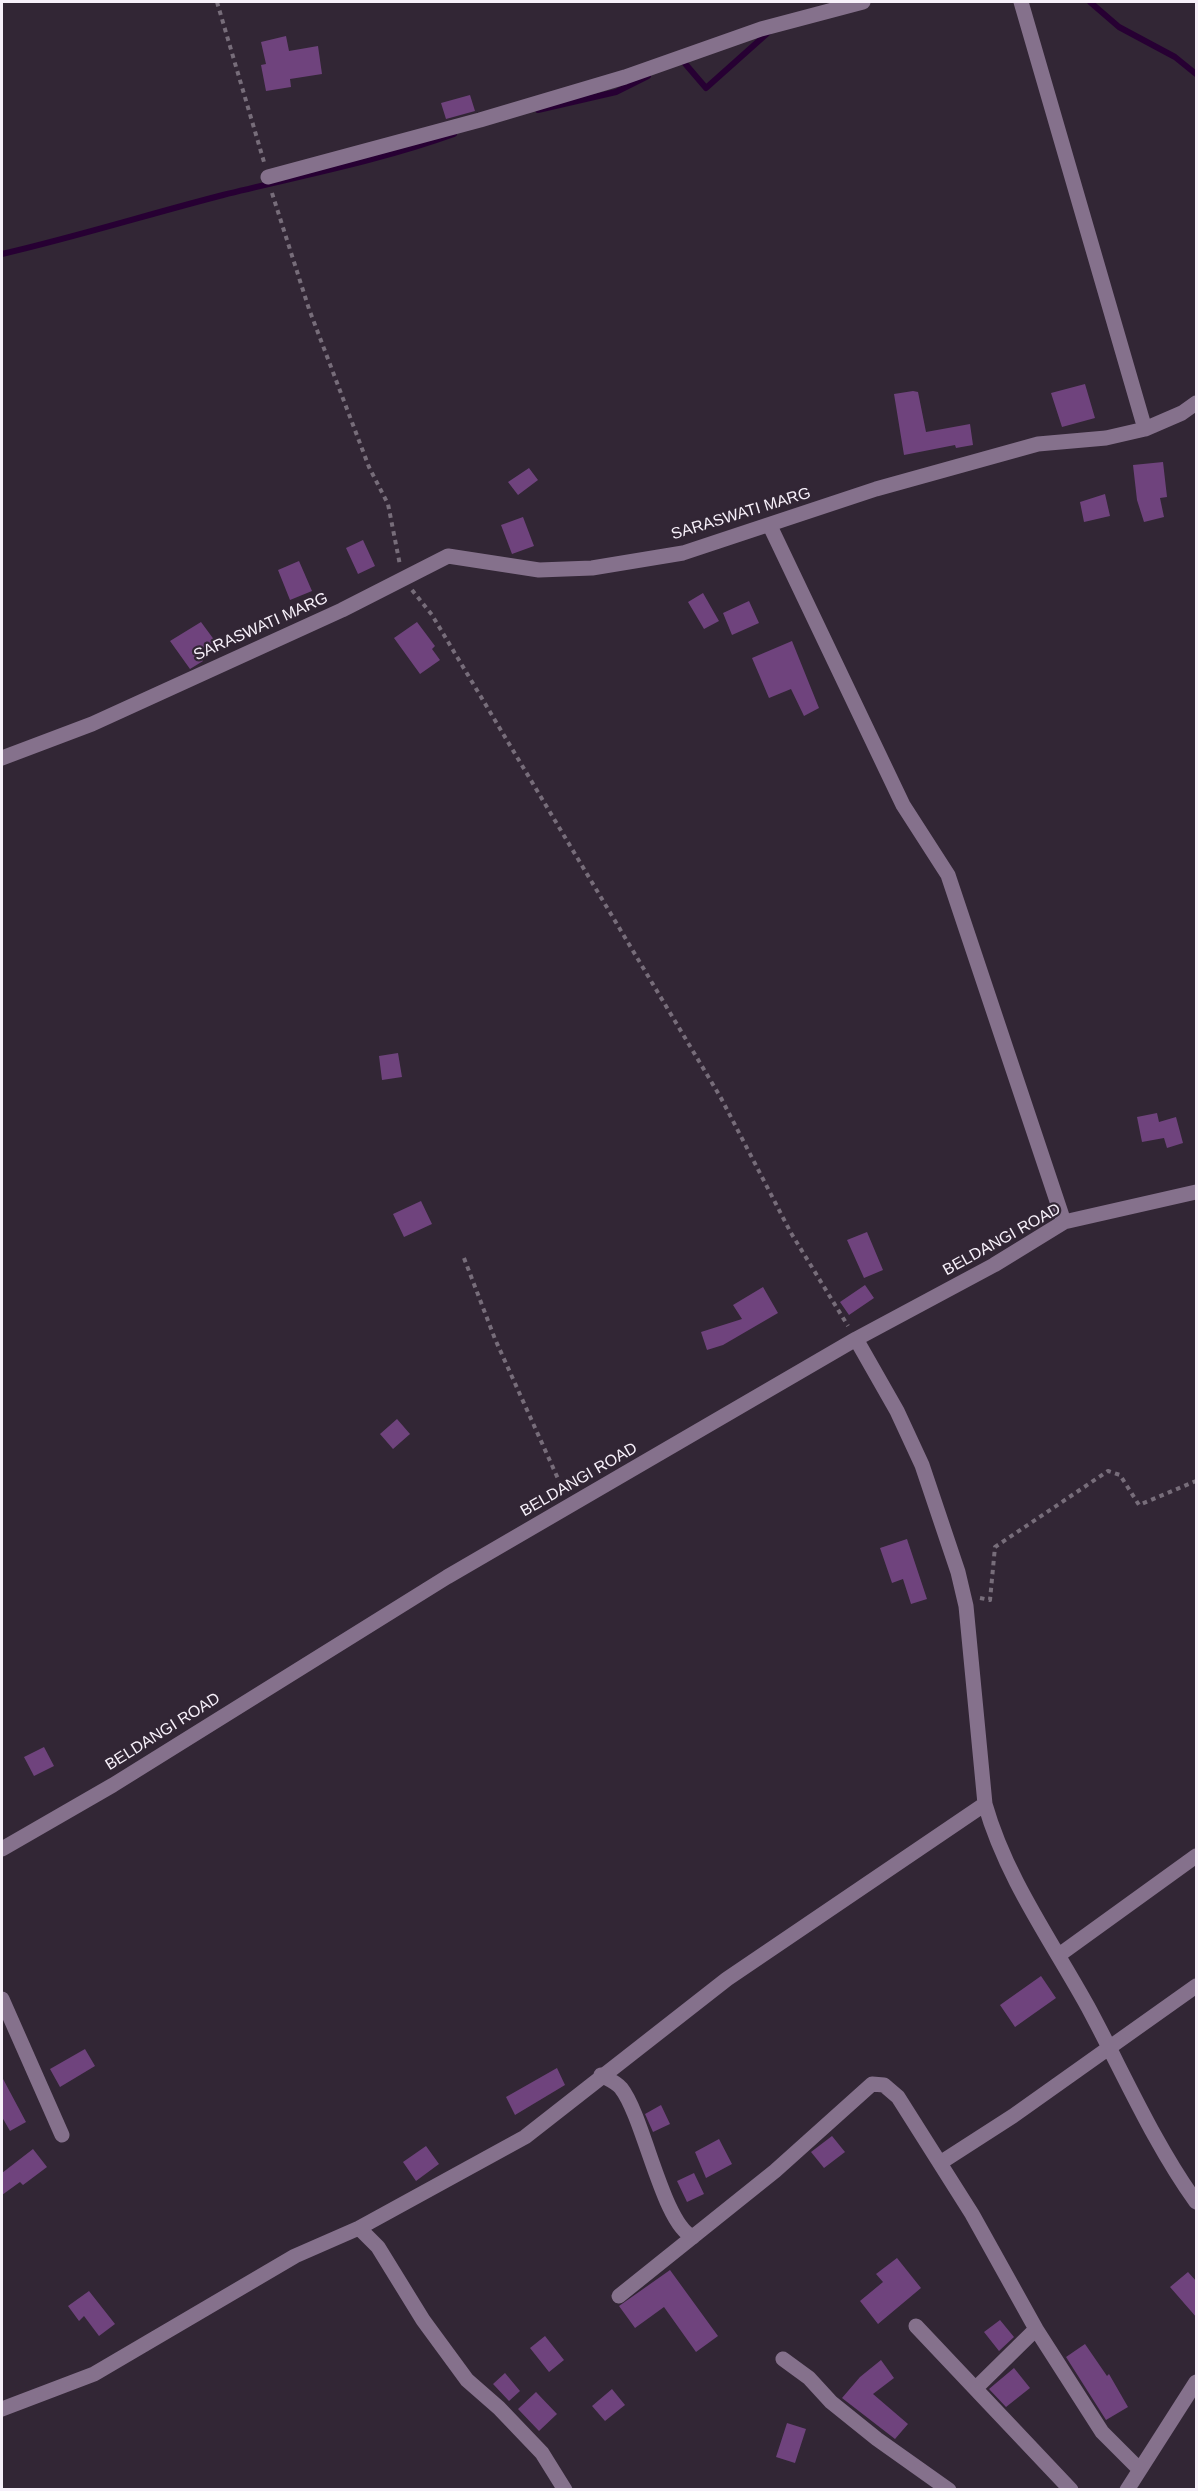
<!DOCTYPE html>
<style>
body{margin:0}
#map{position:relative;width:1198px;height:2491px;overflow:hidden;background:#322635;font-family:Arial,sans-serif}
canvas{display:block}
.frame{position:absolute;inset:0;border:3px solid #f7f0fa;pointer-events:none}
</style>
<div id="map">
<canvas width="1198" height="2491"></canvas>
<div class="frame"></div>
</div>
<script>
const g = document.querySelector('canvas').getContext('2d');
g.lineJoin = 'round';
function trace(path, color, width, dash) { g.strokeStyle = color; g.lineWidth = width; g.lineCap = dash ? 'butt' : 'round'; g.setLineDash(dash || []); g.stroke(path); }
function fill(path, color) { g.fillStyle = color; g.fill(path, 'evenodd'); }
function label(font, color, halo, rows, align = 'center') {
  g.font = font + ' Arial,sans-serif'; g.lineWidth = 4.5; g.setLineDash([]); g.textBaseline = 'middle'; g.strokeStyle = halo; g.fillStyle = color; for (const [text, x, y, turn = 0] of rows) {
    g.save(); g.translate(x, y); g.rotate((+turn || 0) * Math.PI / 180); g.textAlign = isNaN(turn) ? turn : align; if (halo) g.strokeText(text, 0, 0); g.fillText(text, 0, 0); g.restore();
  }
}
const stream = new Path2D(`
 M1090,2l29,25 56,30 21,17
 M679,61l3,-1 24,28 65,-58
 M538,110l78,-18 32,-16
 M2,254c74,-17 147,-40 221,-59 77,-19 156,-34 231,-61`);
const building = new Path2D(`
 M286,36l3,15 29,-5 4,28 -32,5 1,8 -25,4 -5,-26 5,-1 -5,-22z
 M470,95l5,16 -29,8 -5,-16z
 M1085,384l10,34 -33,9 -11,-34z
 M913,391l5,1 8,40 44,-8 3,21 -17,3 -1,-3 -51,10 -10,-61z
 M1163,462l4,35 -7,1 4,19 -20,5 -7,-22 -4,-35z
 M529,468l9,12 -20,15 -10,-13z
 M1105,494l5,22 -26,6 -4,-20z
 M523,517l11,29 -22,8 -11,-29z
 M363,540l12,26 -17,8 -12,-26z
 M299,561l13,30 -22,9 -12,-30z
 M703,593l16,28 -15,8 -16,-27z
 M749,601l10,22 -27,12 -9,-22z
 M201,622l14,19 -17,13 5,7 -13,8 -20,-28z
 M417,622l18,24 -3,3 8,11 -20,14 -26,-36z
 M792,641l27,67 -15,8 -13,-27 -22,9 -17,-40z
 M398,1053l4,24 -20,3 -3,-24z
 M1157,1113l2,9 17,-5 7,26 -16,5 -3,-10 -22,4 -5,-25z
 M421,1201l11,23 -28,13 -11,-23z
 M867,1232l16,38 -19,8 -17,-38z
 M865,1285l9,13 -25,17 -9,-13z
 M763,1287l15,26 -55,32 -16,5 -6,-18 41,-13 -9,-14z
 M397,1419l13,15 -17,15 -13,-15z
 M907,1539l20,60 -16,5 -8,-25 -11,4 -12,-35z
 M44,1747l10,19 -20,10 -10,-19z
 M1041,1976l15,22 -41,29 -15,-22z
 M85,2049l10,17 -35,21 -10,-18z
 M557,2068l8,17 -50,30 -9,-18z
 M2,2077l24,45 -16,9 -8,-14z
 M661,2105l9,19 -17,8 -8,-18z
 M832,2136l13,16 -21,16 -13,-16z
 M719,2139l13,25 -26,14 -11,-26z
 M426,2146l13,18 -23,17 -13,-19z
 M33,2149l14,18 -24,18 -3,-3 -18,13v-22z
 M694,2173l10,21 -17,8 -10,-21z
 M897,2258l24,30 -43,36 -18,-23 23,-19 -7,-8z
 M670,2270l48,66 -22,16 -32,-45 -29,21 -16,-22z
 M1188,2272l9,10v36l-27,-31z
 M89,2291l26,33 -16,12 -15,-20 -5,5 -11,-15z
 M1000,2320l14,17 -15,14 -15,-19z
 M545,2336l19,24 -15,12 -19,-24z
 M1085,2344l22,32 2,-2 19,33 -22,13 -40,-63z
 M881,2360l13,18 -21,16 35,30 -13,15 -53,-41 18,-21z
 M1014,2368l16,20 -24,19 -17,-18z
 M505,2373l15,18 -11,10 -16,-17z
 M612,2389l13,16 -20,16 -13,-15z
 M536,2392l21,22 -18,17 -21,-22z
 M787,2423l19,6 -11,34 -19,-6z`);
const path = new Path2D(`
 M217,2l47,160
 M272,193l37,116 60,158 19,37 12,61
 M412,590l20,25 289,483 70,135 57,93
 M464,1258l31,81 69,153
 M980,1598l10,2 5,-53 113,-76 12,4 19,30 57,-24`);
const minor = new Path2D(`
 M1021,2l124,427
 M268,177l212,-57 145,-43 136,-48 102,-27
 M770,526l133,279 45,70 116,347
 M2,758l90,-34 250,-114 106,-54 91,14 53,-2 91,-15 193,-64 162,-45 68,-6 39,-9 37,-16 14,-10
 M856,1339l41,72 25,54 36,107 8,34 19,198c21,74 66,136 103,203 35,65 65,135 108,195
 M2,1849l111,-64 334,-208 409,-238 138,-74 70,-43 132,-30
 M1059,1955l137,-99
 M2,1999l60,136
 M601,2075c7,4 15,7 20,13 23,29 42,137 72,149
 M940,2163l73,-47 183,-130
 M359,2228l19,19 45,73 44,60 32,28 43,45 23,37
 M619,2296l156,-125 97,-87 12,1 14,12 74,117 64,115
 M916,2326l155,164
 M783,2359l26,19 22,24 46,37 72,51
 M976,2388l60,-59 66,103 37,37
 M2,2409l92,-35 201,-118 64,-28 166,-91 202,-158 258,-175
 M1127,2490l69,-108`);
const streetNames = [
 ["SARASWATI MARG",741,514,-17],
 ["SARASWATI MARG",261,627,-24],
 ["BELDANGI ROAD",1002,1240,-29],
 ["BELDANGI ROAD",579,1480,-30],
 ["BELDANGI ROAD",163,1732,-32]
];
trace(stream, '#270033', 6);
fill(building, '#6f437d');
trace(path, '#776d7a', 4, [4.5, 4.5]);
trace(minor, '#85718c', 15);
label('16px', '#f7f0fa', '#322635', streetNames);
</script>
